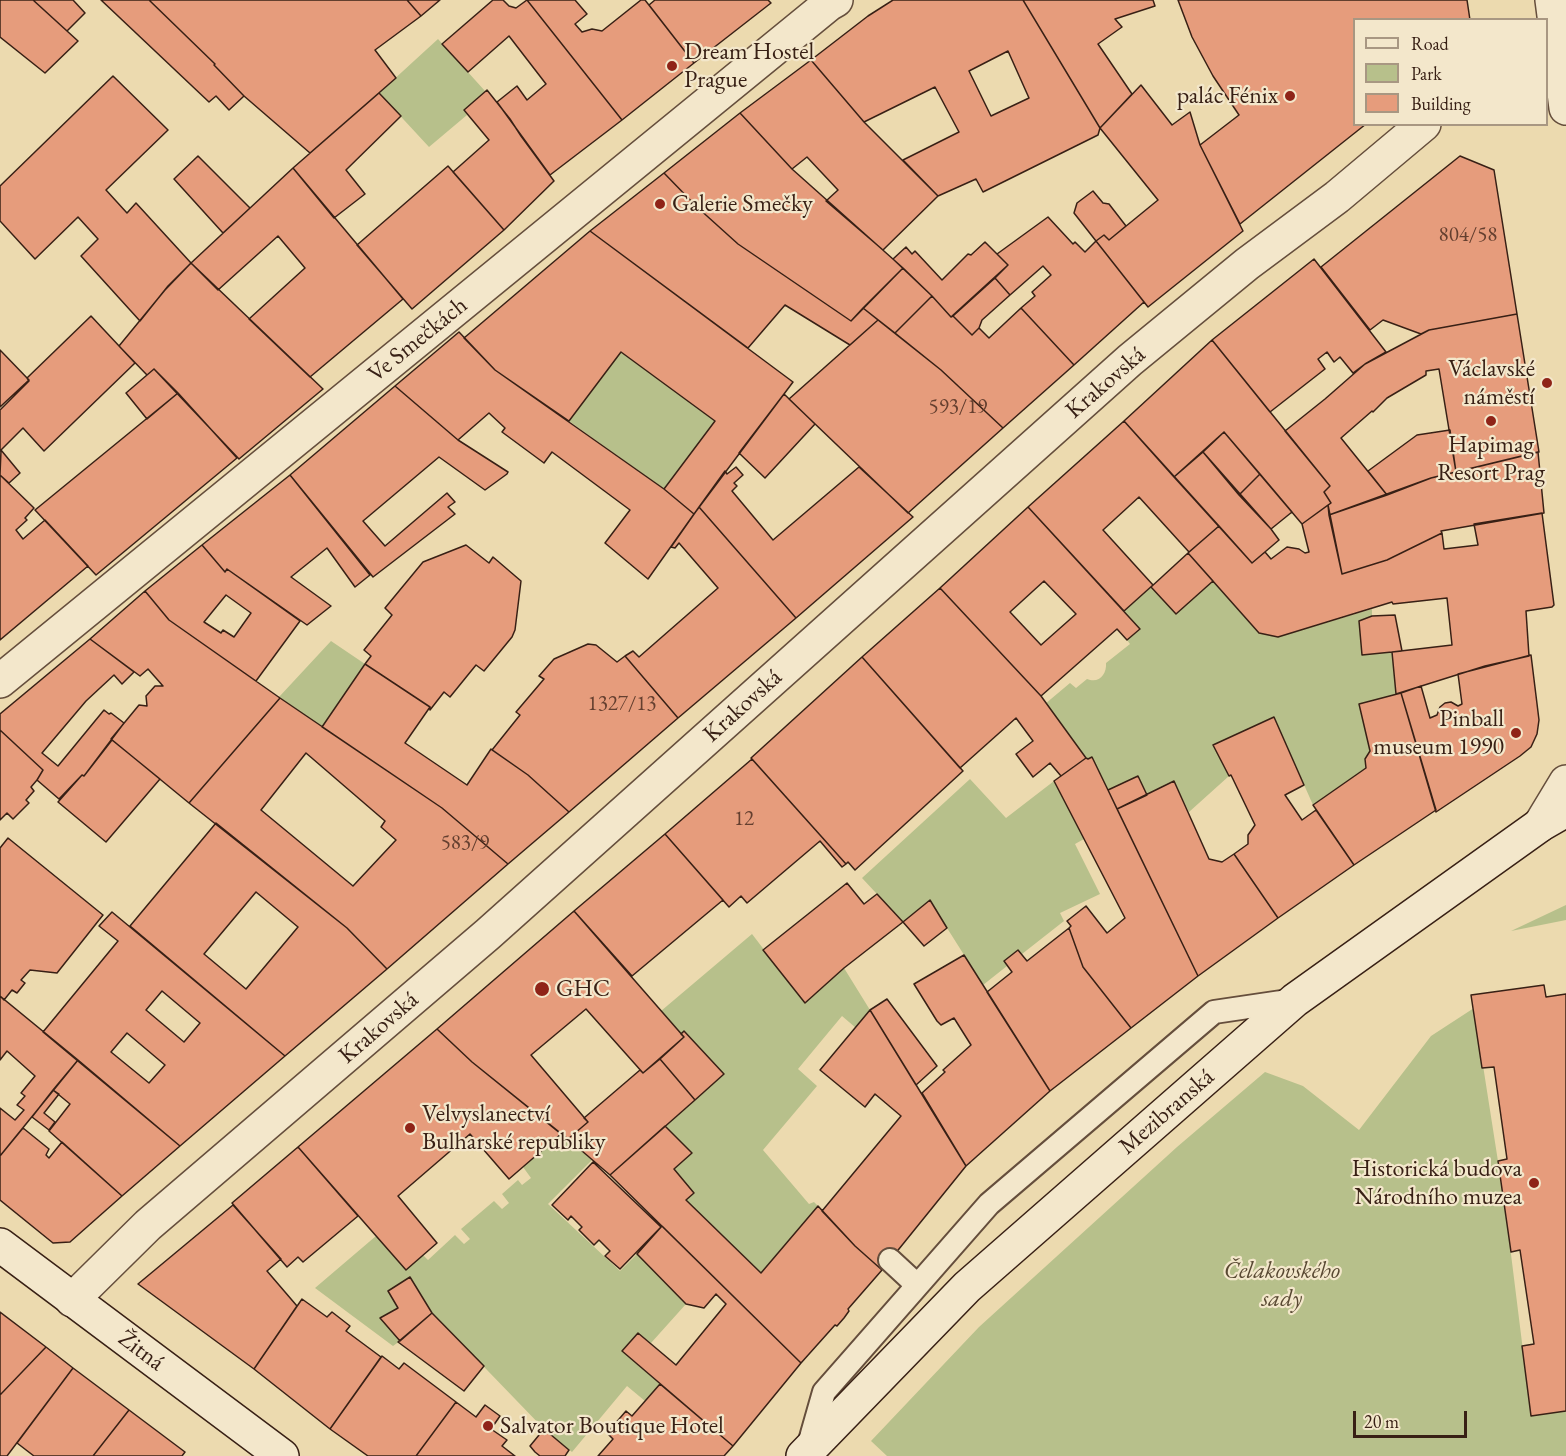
<!DOCTYPE html>
<meta charset="utf-8">
<style>
body{margin:0}
#map{position:relative;width:1566px;height:1456px;overflow:hidden;background:#ecdaaf;font-family:"EB Garamond",serif}
canvas{display:block}
.legend{position:absolute;left:1353px;top:18px;width:195px;height:108px;box-sizing:border-box;background:#f3e7cb;border:2px solid #a89782;margin:0;padding:8px 10px;list-style:none;font-size:18px;color:#382015}
.legend li{display:flex;align-items:center;gap:12px;height:30px}
.legend b{width:30px;border:2px solid #a89782}
.scale{position:absolute;left:1353px;top:1411px;width:114px;height:27px;box-sizing:border-box;border:3px solid #382015;border-top:0;padding-left:8px;font-size:18px;line-height:21px;white-space:nowrap;color:#382015;-webkit-text-stroke:4px #f3e7cb;paint-order:stroke}
</style>
<div id="map">
<canvas width="1566" height="1456"></canvas>
<ul class="legend">
<li><b style="height:8px;background:#f3e7cb"></b>Road</li>
<li><b style="height:16px;background:#b7c08b"></b>Park</li>
<li><b style="height:16px;background:#e69c7c"></b>Building</li>
</ul>
<div class="scale">20 m</div>
</div>
<script>
const g = document.querySelector('canvas').getContext('2d');
g.lineJoin = 'round';
function fill(path, color) { g.fillStyle = color; g.fill(path, 'evenodd'); }
function trace(path, color, width, dash) { g.strokeStyle = color; g.lineWidth = width; g.lineCap = dash ? 'butt' : 'round'; g.setLineDash(dash || []); g.stroke(path); }
function label(font, color, halo, rows, align = 'center') {
  g.font = font + ' "EB Garamond",serif'; g.lineWidth = 4.5; g.setLineDash([]); g.textBaseline = 'middle'; g.strokeStyle = halo; g.fillStyle = color; for (const [text, x, y, turn = 0] of rows) {
    g.save(); g.translate(x, y); g.rotate((+turn || 0) * Math.PI / 180); g.textAlign = isNaN(turn) ? turn : align; if (halo) g.strokeText(text, 0, 0); g.fillText(text, 0, 0); g.restore();
  }
}
const green = new Path2D(`
 M438,39l47,52 -21,19 3,5 -38,32 -50,-54z
 M621,352l94,69 -51,68 -95,-68z
 M1213,581l46,52 19,4 94,-28v7l20,36 4,43 -37,9 11,47 -5,8 1,9 -53,37 -39,-88 -60,28 15,31 -40,36 -15,-31 -27,14 -9,-19 -30,14 -16,-33 -4,2 -2,-1 -41,-54 25,-21 6,5 11,-9c12,5 20,-5 19,-16l24,-19 -3,-4 13,-10 -16,-19 27,-24z
 M331,641l34,23 -43,63 -43,-30z
 M970,779l36,39 48,-37 30,58 -9,5 25,50 -40,19 4,8 -42,33 -4,-4 -14,11 3,5 -24,19 -53,-84 -27,21 -41,-44z
 M1566,905v15l-55,11z
 M752,934l53,69 39,-35 26,42 -14,18 -14,-12 -44,53 19,17 -54,64 46,54 5,-2 4,4 -57,67 -75,-73 -12,-31 17,-16 -26,-27 59,-52 -40,-43 -3,3 -20,-23z
 M1474,1008l31,198 26,209 35,-4v45h-679l-16,-15 108,-114 198,-180 88,-75 38,14 56,44 72,-94z
 M561,1134l31,26 -44,44 72,67 17,-17 49,50 -35,39 -13,-10 -16,18 38,33 -15,17 -18,-15 -55,66 -28,-23 -112,-116 -22,-36 -22,14 10,17 -18,10 20,23 -7,5 -78,-58 61,-52 47,19 5,5 27,-25 9,9 6,-5 -9,-10 33,-28 8,8 7,-6 -7,-9 16,-14 4,5 9,-7 -8,-11z`);
const building = new Path2D(`
 M0,0h33l45,41 -33,32 -45,-36z
 M33,0h40l12,13 -18,18z
 M101,0h48l66,64 -1,1 30,31 -15,14 -13,-14 -7,6z
 M149,0h258l14,16 -46,34 21,28 -86,75 -66,-57 -30,-31 1,-1z
 M407,0h33l-19,16z
 M493,0h10l6,6 7,2 11,-8 95,120 -72,55 -53,-73 20,-16 10,14 19,-16 -37,-48 -41,36 -26,-28z
 M527,0h48l12,14 -12,10 7,8 10,-3 10,2 39,-31h4l49,63 -72,57z
 M655,0h113l3,3 -77,60 -45,-58z
 M893,0h130l77,128 -2,7 -115,57 -7,-13 -38,17 -35,-36 56,-28 -24,-45 -71,35 -53,-62 57,-44zM1008,51l21,47 -38,18 -22,-45z
 M1023,0h130l2,6 -40,13 7,8 -24,17 34,50 -32,34z
 M1178,0h289l3,20h-116v104h12l-126,100 -40,-79 39,-30 -26,-39 -21,-39z
 M811,60l53,62 74,74 -55,54 -57,-49 12,-11 -31,-33 -15,12 -52,-56z
 M113,76l55,54 -62,60 21,23 9,-10 55,60 -23,23 -28,35 -59,-65 17,-17 -20,-22 -43,42 -35,-38v-35z
 M1141,85l31,40 18,-13 10,33 43,86 -95,76 -52,-66 8,-6 5,5 49,-40 -58,-72z
 M487,90l23,29 11,17 33,45 -50,49 -51,-58 36,-32 -25,-30z
 M379,93l22,23 -55,54 19,24 -31,24 -41,-50z
 M740,113l52,56 111,99 -52,53 -113,-77 -41,-37 -33,-34z
 M198,156l52,52 -27,25 -49,-54z
 M1460,156l34,14 23,144 -88,16 -8,4 -38,-14 -13,10 -49,-63z
 M448,166l56,64 -92,79 -55,-64z
 M293,168l110,131 -93,78 -61,-58 56,-51 -27,-32 -60,54 -27,-27z
 M664,173l33,34 41,37 113,77 12,-13 15,12 -28,25 -65,-40 -37,43 -158,-117z
 M1093,191l10,12 6,1 17,22 -17,14 -5,-5 -8,6 -22,-28 3,-10z
 M1048,217l25,27 2,-2 10,10 11,-11 48,61 -70,63 -53,-57 14,-12 -3,-4 19,-17 -8,-9 -33,29 -15,-17 13,-13 -11,-11z
 M590,231l203,151 -99,132 -30,-25 51,-68 -94,-69 -52,69 -74,-51 -31,-32z
 M985,242l23,23 -57,52 -19,-21 -39,-37 13,-12 6,7 3,-3 27,29 26,-26 3,1z
 M1314,259l72,93 -21,12 -12,9 -13,-16 -6,5 -7,-10 -9,7 7,10 -55,43 -58,-72z
 M191,263l132,126 -84,70 -85,-90 -7,6 -28,-29 46,-56z
 M903,268l29,28 -37,37 -32,-25z
 M995,278l15,17 -28,25 -3,8 -7,7 -19,-19z
 M932,296l19,21 2,-1 19,19 7,-7 10,10 32,-30 53,57 -71,63 -62,-58 -46,-37z
 M1517,314l22,138 -83,20 -17,-103 -13,2v4l-39,23 -14,14 -1,-1 -31,27 46,57 -58,20 -1,-10 3,-2 -7,-11 6,-6 -45,-55 40,-32 40,-35 64,-34z
 M91,316l44,47 -91,88 -21,-23 -23,23v-41l29,-29 -2,-3z
 M878,320l63,50 62,58 -95,85 -119,-114z
 M459,332l36,38 169,119 30,25 -46,65 -43,-36 25,-33 -78,-58 -8,11 -42,-31 3,-4 -16,-15 -31,27 -63,-54z
 M1212,340l118,146 -6,6 7,11 -29,21 -78,-92 -50,45 -50,-56z
 M0,350l29,30 -29,27z
 M154,369l24,24 -31,26 -21,-26z
 M395,386l63,54 50,32 -1,2 -22,16 -46,-33 -76,64 22,25 62,-53 8,9 -7,5 7,7 -82,63 -83,-102z
 M178,393l59,65 -141,117 -61,-65z
 M784,394l31,30 -50,54 -26,-25z
 M1124,421l95,105 -30,26 -50,-55 -36,33 50,55 -29,26 -96,-104z
 M1450,430l6,42 -25,6 -44,17 -19,-24 49,-36z
 M1224,432l36,42 -21,21 -36,-43z
 M1,450l19,23 -11,10 -9,-8z
 M1203,452l68,77 8,11 -27,23 -78,-86z
 M1538,452l6,61 -103,18 1,2 -55,27 -45,14 -13,-59 102,-37z
 M736,467l7,8 -9,8 3,3 -5,5 41,49 86,-73 54,50 -117,101 -97,-111 26,-36 2,3z
 M1260,474l32,38 -21,17 -32,-34z
 M0,475l34,33 -9,10 2,2 -11,10 7,9 22,-19 43,46 -88,74z
 M290,475l80,100 -15,12 -28,-39 -36,29 40,29 -24,19 -80,-56 -2,3 -23,-27z
 M1328,505l14,69 45,-14 55,-27 2,16 34,-4 -4,-21 68,-11 12,92 -2,2 -26,4 3,45 -44,10 -89,28 -4,-42 60,-7 -5,-47 -54,6 -1,-2 -114,35 -19,-4 -71,-80 31,-27 33,37 13,-11 6,7 16,-12 12,2 6,4 4,-1 -7,-28z
 M699,507l97,111 -118,100 -53,-62 8,-5 6,6 79,-69 -39,-45 -4,5 -4,-1z
 M1028,507l112,122 -13,11 -10,-11 -76,67 -101,-108zM1044,581l32,33 -35,31 -31,-33z
 M202,545l23,27 2,-3 73,52 -44,60 -87,-61 -24,-29zM226,595l25,18 -17,24 -11,-7 -2,3 -17,-11z
 M466,545l23,18 4,-6 28,24 -6,49 -3,7 -28,34 -8,-6 -26,32 -6,-5 -14,18v-3l-65,-43 6,-8 -7,-6 28,-35 -7,-7 38,-46z
 M1188,553l25,28 -37,33 -25,-27z
 M940,588l101,108 45,62 -25,18 -11,-13 -17,14 -17,-23 17,-13 -17,-23 -56,50 -98,-111z
 M145,591l24,29 111,78 -91,105 -78,-64 28,-34 8,1 -1,-10 9,-10h8l-15,-17 -8,7 -50,-37z
 M1395,615l7,36 -40,4 -3,-34 13,-5z
 M90,639l44,33 -12,12 -8,-9 -28,26 -44,52 16,13 46,-56 5,4 2,-1 13,10 -40,53 -2,-1 -23,24 -22,-19 6,-10 -43,-40v-16z
 M588,644l8,1 21,17 8,-6 53,62 -109,94 -41,-37 -36,-25 28,-35 -4,-3 28,-33 -5,-3 15,-17z
 M1531,655l8,65 -2,14 -6,13 -11,9 -84,56 -35,-119 20,-7 9,32 7,-3 3,-8 5,-4 6,-1 7,4 4,-2 -4,-30z
 M862,657l101,114 -108,99 -7,-8 -2,2 -95,-106z
 M365,664l65,43 -25,36 62,42 24,-36 37,26 41,37 -61,52 -66,-56 -120,-81z
 M1401,693l35,117 -82,55 -41,-60 53,-37 -1,-9 5,-8 -11,-47z
 M280,698l162,110 66,56 -121,105 -40,-41 -158,-125zM306,753l79,68 -4,6 15,13 -43,46 -92,-76z
 M1274,717l30,68 -19,10 17,25 14,-10 38,55 -76,53 -44,-64 14,-10v-9l7,-10 -24,-50 -2,1 -16,-31z
 M0,730l43,40 -6,10 -6,7 3,4 -8,9 3,3 -16,16 -6,-6 -7,7z
 M112,740l48,39 -54,63 -48,-40 24,-27 2,1z
 M1092,757l106,219 -67,52 -48,-61 -14,-39 2,-2 -4,-5 19,-15 21,27 18,-15 -71,-137 32,-23 2,1z
 M752,759l94,105 -4,3 -22,-26 -73,62 -6,-7 -12,11 -64,-73z
 M1138,776l9,19 -30,14 -9,-19z
 M1174,781l35,78 13,3 12,-8 44,64 -80,58 -81,-167z
 M216,823l131,105 40,41 -102,87 -155,-130zM256,892l42,35 -52,62 -42,-35z
 M665,834l58,66 -91,76 -58,-65z
 M8,838l95,77 -46,58 -27,-3 -9,10 4,3 -8,10 -5,-3 -8,10 -4,-4v-148z
 M847,883l17,21 13,-10 26,28 -59,46 -39,35 -42,-53z
 M930,900l17,28 -23,18 -21,-24z
 M574,911l110,126 -41,36 -57,-64 -55,46 57,67 -20,17 -96,-77 -35,-33z
 M112,912l173,144 -105,90 -137,-114 75,-91 -19,-15zM162,991l38,32 -16,19 -38,-32zM127,1033l38,32 -16,18 -38,-31z
 M1069,928l14,39 48,61 -81,63 -63,-99 25,-20 -8,-11 14,-11 9,11z
 M964,955l86,136 -84,75 -44,-73 23,-21 -2,-2 28,-25 -17,-27 -13,7 -4,-4 -23,-37z
 M1544,985l2,12 20,-3v417l-35,5 -9,-70 12,-2 -14,-94 -9,2 -13,-91 9,-2 -13,-92 -12,1 -11,-73z
 M0,996l78,64 -78,96v-48l15,12 9,-10 -7,-5 8,-9 -4,-3 14,-17 -28,-25 -7,9z
 M887,999l50,67 -21,19 -46,-75z
 M870,1010l96,156 -84,104 -27,-24 -33,-35 79,-95 -26,-22 -10,13 -45,-37z
 M437,1029l35,33 89,72 -52,45 -39,-45 -72,62 39,47 -31,27 -108,-123z
 M684,1031l40,43 -29,26 -35,-41 24,-22 -3,-3z
 M660,1059l35,41 -85,75 -42,-36 20,-17 -4,-4 56,-48 3,3z
 M78,1060l102,86 -58,50 -73,-65 21,-27 -17,-14z
 M53,1090l6,4 -15,19 11,9 -6,8 -17,-13z
 M665,1126l27,27 -18,16 20,24 -8,7 75,73 57,-67 37,40 27,24 -34,39 1,2 -5,7 -7,8 -2,-1 -34,38 -191,-188z
 M23,1128l26,21 -3,6 3,3 13,-16 60,54 -52,46 -17,1 -53,-43v-44z
 M298,1147l60,69 -55,46 -5,-5 -11,10 -55,-64z
 M593,1162l68,65 -41,42 -15,-13 5,-5 -11,-11 -5,5 -15,-15 3,-3 -11,-11 -3,4 -16,-15z
 M233,1205l48,54 -14,12 30,35 -43,63 -116,-85z
 M662,1226l139,137 -68,83 -111,-95 16,-18 38,32 50,-61 -10,-10 -12,14 -18,-4 -49,-50z
 M410,1277l22,36 -32,28 -20,-23 18,-10 -10,-17z
 M302,1299l25,18 5,-5 18,14 -4,5 35,26 -51,72 -76,-60z
 M0,1312l46,35 -46,48z
 M432,1313l52,53 -20,25 -66,-49z
 M46,1347l27,21 -66,88h-7v-61z
 M382,1356l17,13 5,-6 52,39 -40,54h-48l-38,-27z
 M73,1368l56,42 -36,46h-59l-17,-13z
 M660,1384l73,62 -9,10h-126l15,-17 -6,-6 19,-22 6,5z
 M456,1402l20,15 9,-12 15,11 -9,13 16,11 -5,6 13,10h-99z
 M129,1410l56,42 -3,4h-89z
 M544,1429l25,21 -4,6h-25l-5,-4 -5,-6z`);
const service = new Path2D(`
 M890,1260l27,25
 M808,1448l16,-56 165,-188 225,-192 81,-12`);
const minor = new Path2D(`
 M1552,0l14,108
 M0,681l829,-677 7,-4
 M1540,825l26,-43
 M72,1300l76,-75 340,-291 642,-574 117,-96 90,-67 87,-73`);
const secondary = new Path2D(`
 M0,1245l282,211
 M803,1456l164,-169 328,-287 245,-175 26,-15`);
const markers = [
 [672,66,6,"#8f2418"],
 [1290,96,6,"#8f2418"],
 [660,204,6,"#8f2418"],
 [1547,383,6,"#8f2418"],
 [1491,421,6,"#8f2418"],
 [1516,733,6,"#8f2418"],
 [542,989,8,"#8f2418"],
 [410,1128,6,"#8f2418"],
 [1534,1183,6,"#8f2418"],
 [488,1426,6,"#8f2418"]
];
const numberNames = [
 ["804/58",1468,235],
 ["593/19",958,407],
 ["1327/13",622,704],
 ["12",744,819],
 ["583/9",465,843]
];
const poiNames = [
 ["Dream Hostel",684,52],
 ["Prague",684,80],
 ["palác Fénix",1278,96,"right"],
 ["Galerie Smečky",672,204],
 ["Václavské",1535,369,"right"],
 ["náměstí",1535,397,"right"],
 ["Hapimag",1491,445,"center"],
 ["Resort Prag",1491,473,"center"],
 ["Pinball",1504,719,"right"],
 ["museum 1990",1504,747,"right"],
 ["GHC",556,989],
 ["Velvyslanectví",422,1114],
 ["Bulharské republiky",422,1142],
 ["Historická budova",1522,1169,"right"],
 ["Národního muzea",1522,1197,"right"],
 ["Salvator Boutique Hotel",500,1426]
];
const streetNames = [
 ["Ve Smečkách",418,340,-39],
 ["Krakovská",1106,383,-41],
 ["Krakovská",743,706,-42],
 ["Krakovská",379,1028,-41],
 ["Mezibranská",1167,1112,-41],
 ["Žitná",141,1351,37]
];
const parkNames = [
 ["Čelakovského",1282,1271],
 ["sady",1282,1299]
];
fill(green, '#b7c08b');
fill(building, '#e69c7c');
trace(building, '#382015', 1.5);
trace(service, '#654e3c', 26);
trace(minor, '#654e3c', 36);
trace(secondary, '#382015', 36);
trace(service, '#f3e7cb', 22);
trace(minor, '#f3e7cb', 33);
trace(secondary, '#f3e7cb', 33);
for (const [x, y, r, color] of markers) { const dot = new Path2D(); dot.arc(x, y, r, 0, 2 * Math.PI); g.fillStyle = color; g.fill(dot); trace(dot, '#f3e7cb', 2); }
label('21px', '#643f2f', null, numberNames);
label('24px', '#382015', '#f3e7cb', poiNames, 'left');
label('24px', '#382015', '#f3e7cb', streetNames);
label('italic 24px', '#584832', '#f3e7cb', parkNames);
</script>
